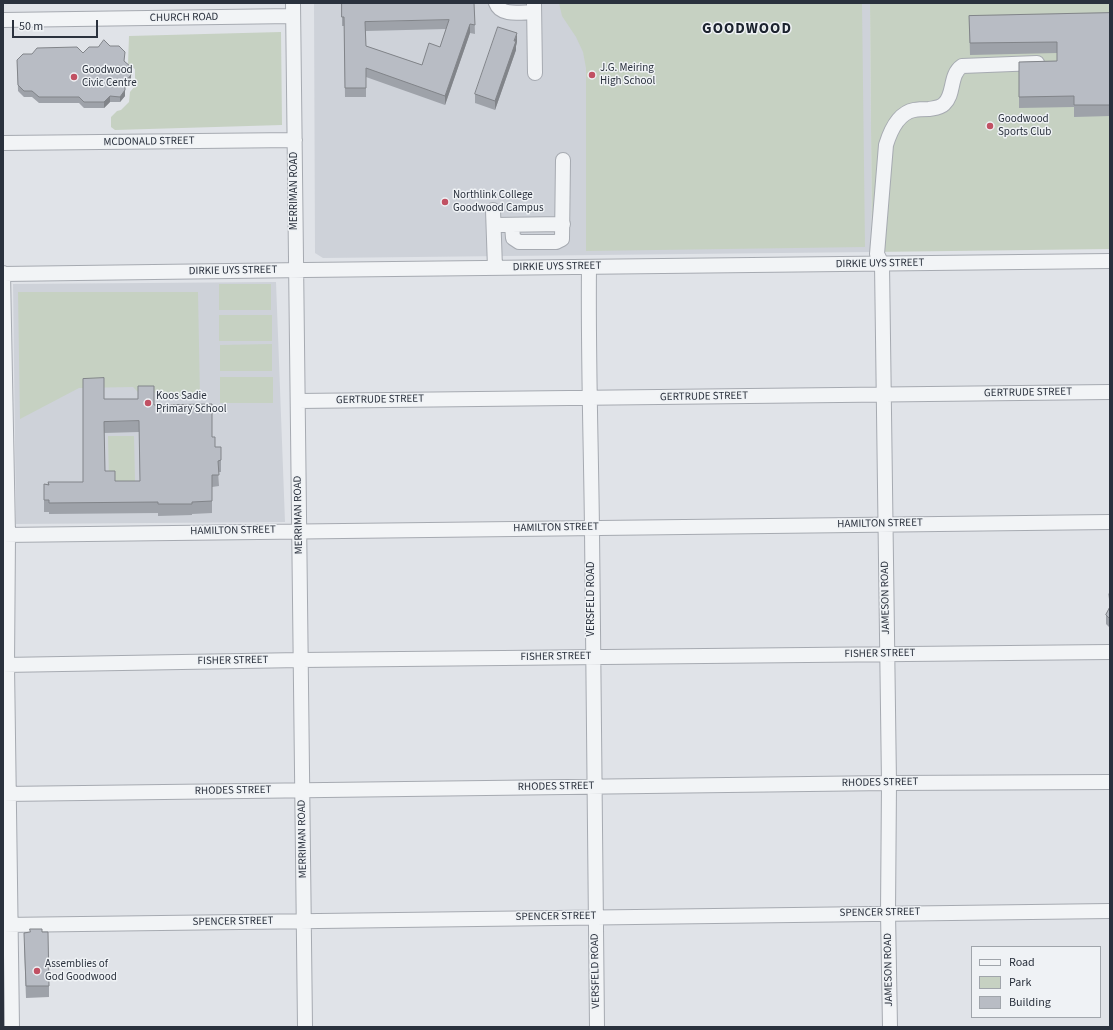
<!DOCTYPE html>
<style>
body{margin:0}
#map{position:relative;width:1113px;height:1030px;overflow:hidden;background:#e0e3e8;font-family:"Source Sans 3",sans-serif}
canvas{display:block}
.frame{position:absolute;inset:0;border:4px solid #2a313d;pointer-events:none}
.legend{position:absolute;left:971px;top:946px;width:130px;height:72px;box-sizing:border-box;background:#eff2f5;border:1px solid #a0a5ab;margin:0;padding:5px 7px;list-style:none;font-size:12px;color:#2a313d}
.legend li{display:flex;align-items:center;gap:8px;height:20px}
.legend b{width:20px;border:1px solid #a0a5ab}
.scale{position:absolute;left:12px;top:20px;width:86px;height:18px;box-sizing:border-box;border:2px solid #2a313d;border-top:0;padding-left:5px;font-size:12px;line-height:14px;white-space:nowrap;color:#2a313d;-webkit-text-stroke:3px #eff2f5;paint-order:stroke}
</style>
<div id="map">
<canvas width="1113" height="1030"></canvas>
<div class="frame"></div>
<ul class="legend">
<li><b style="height:5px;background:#f2f4f6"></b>Road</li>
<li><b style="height:11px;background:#c6d1c2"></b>Park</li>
<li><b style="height:11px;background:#b8bcc4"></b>Building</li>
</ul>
<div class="scale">50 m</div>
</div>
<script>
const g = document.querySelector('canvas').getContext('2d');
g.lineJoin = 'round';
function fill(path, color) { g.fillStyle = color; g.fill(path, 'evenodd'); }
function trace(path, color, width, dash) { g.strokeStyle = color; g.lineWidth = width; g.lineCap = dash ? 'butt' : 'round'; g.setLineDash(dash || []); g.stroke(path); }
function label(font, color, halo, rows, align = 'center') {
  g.font = font + ' "Source Sans 3",sans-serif'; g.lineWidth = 3; g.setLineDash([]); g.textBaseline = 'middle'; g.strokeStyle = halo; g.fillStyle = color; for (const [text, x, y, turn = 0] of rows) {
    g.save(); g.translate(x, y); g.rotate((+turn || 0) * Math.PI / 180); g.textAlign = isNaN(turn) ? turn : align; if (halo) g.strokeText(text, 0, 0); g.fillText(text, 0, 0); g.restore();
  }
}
const built = new Path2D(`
 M314,3h556l2,249 -549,6 -8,-5z
 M276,282l9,240 -269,2 -3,-240z`);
const green = new Path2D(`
 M559,3h303l3,244 -279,4v-183l-3,-16 -7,-15 -14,-21z
 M870,3h240v246l-238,3z
 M281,32l1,93 -167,5 -4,-3v-10l6,-6 4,-1 8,-8 1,-10 5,-6v-17l-7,-5 1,-28z
 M219,284h52v26h-52z
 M18,292h180l2,106h-37v-5l-25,-1 -5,-5 -54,1 -59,31z
 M219,315h53v26h-53z
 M272,344v27h-52v-26z
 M220,377h53v26h-53z
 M108,436h26l1,45h-26z`);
const minor = new Path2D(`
 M293,3l12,1024
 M496,3c5,14 26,9 38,9
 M534,3l1,70
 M3,20l290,-4
 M3,143l292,-3
 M493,210l2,58
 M494,225l69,-1
 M512,225l1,13 6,4h37l6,-3 1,-79
 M589,267c-1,88 2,175 3,263 2,166 3,331 5,497
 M3,273l5,262 -1,130 5,362
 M3,274l302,-4 805,-9
 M298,401l812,-9
 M3,535l1107,-13
 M3,665l298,-5 809,-8
 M3,794l886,-11 221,-1
 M3,925l1107,-14
 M890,1027l-2,-114 1,-130 -7,-519 -5,-10 9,-109c4,-13 12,-32 28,-35 5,-1 10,-1 15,-1 6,-1 11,-1 15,-5 11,-10 5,-29 18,-38l75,-3`);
const wall = new Path2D(`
 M342,3h132l1,31 -5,-1 -25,72 -79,-28v20h-21l-1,-71h-2zM446,29l-6,18 -18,18 -56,-19v-15z
 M1110,13v103l-36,1v-10l-55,1v-46l38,-1v-8l-87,2 -1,-39z
 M517,42l-1,4v4l-21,60 -20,-7v-9z
 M83,53l41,8 7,6v14l-6,6v9l-5,6h-10l-6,6h-20l-5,-5h-40l-7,-6h-8l-6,-6 -1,-31z
 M104,399l50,6 58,32 3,10 6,13v12h-3l1,14 -7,1v26l-20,1v1l-34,1v-3l-109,1v-2h-5v-28l39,-2zM139,432l1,49h-25l-10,-10 -1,-38z
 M1110,593v35l-4,-4v-9l3,-7v-14z
 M42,932l7,54v11l-23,1 -2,-54z`);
const shadedWall = new Path2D(`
 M470,24v9l-25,72v-9z
 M517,33v9l-1,4v4l-21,60v-9z
 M131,75v6l-6,6v-5z
 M125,90v6l-5,6v-5z
 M110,96v6l-6,6v-6z`);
const building = new Path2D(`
 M342,3h132l1,22 -5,-1 -25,72 -79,-28v20h-21l-1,-71h-2zM449,20l-9,27 -11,-4 -7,22 -56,-19 -1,-24z
 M1110,13v92h-36v-9l-55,1v-35l38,-1v-19l-87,1 -1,-27z
 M498,27l19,6 -3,8h2l-21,60 -20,-7z
 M104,40l6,6h9l6,6 -1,9 7,6v8l-6,7v8l-5,7 -10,-1 -6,6h-20l-5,-5h-40l-7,-6h-8l-6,-6 -1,-25 6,-6h9l5,-6 40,-1 6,6 6,-6h9z
 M104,378v21h34v-13h16v19l58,-1v33h3v10h6v13l-3,1 1,14h-7v26l-20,1v2h-34v-2l-109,1v-3h-5v-16l5,1 -1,-3h35v-103zM139,421l1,60h-25v-10h-10l-1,-49z
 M1110,593v11l-1,-10z
 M1110,607v12l-4,-4z
 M30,929h12v3h6l1,54h-23l-2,-53 6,-1z`);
const markers = [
 [592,75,4,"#c15163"],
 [74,77,4,"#c15163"],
 [990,126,4,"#c15163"],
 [445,202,4,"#c15163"],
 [148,403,4,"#c15163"],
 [37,971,4,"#c15163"]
];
const streetNames = [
 ["CHURCH ROAD",184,18,-1],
 ["MCDONALD STREET",149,142,-1],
 ["MERRIMAN ROAD",295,191,-90],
 ["DIRKIE UYS STREET",880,264,-1],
 ["DIRKIE UYS STREET",557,267,-1],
 ["DIRKIE UYS STREET",233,271,-1],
 ["GERTRUDE STREET",1028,393,-1],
 ["GERTRUDE STREET",704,397,-1],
 ["GERTRUDE STREET",380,400,-1],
 ["MERRIMAN ROAD",299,515,-91],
 ["HAMILTON STREET",880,524,-1],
 ["HAMILTON STREET",556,528,-1],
 ["HAMILTON STREET",233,531,-1],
 ["JAMESON ROAD",886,598,-91],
 ["VERSFELD ROAD",592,599,-90],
 ["FISHER STREET",880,654,-1],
 ["FISHER STREET",556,657,-1],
 ["FISHER STREET",233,661,-1],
 ["RHODES STREET",880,783,-1],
 ["RHODES STREET",556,787,-1],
 ["RHODES STREET",233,791,-1],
 ["MERRIMAN ROAD",303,839,-91],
 ["SPENCER STREET",880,913,-1],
 ["SPENCER STREET",556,917,-1],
 ["SPENCER STREET",233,922,-1],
 ["JAMESON ROAD",889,970,-91],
 ["VERSFELD ROAD",596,971,-91]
];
const poiNames = [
 ["J.G. Meiring",600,69],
 ["High School",600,82],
 ["Goodwood",82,71],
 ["Civic Centre",82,84],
 ["Goodwood",998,120],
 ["Sports Club",998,133],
 ["Northlink College",453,196],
 ["Goodwood Campus",453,209],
 ["Koos Sadie",156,397],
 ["Primary School",156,410],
 ["Assemblies of",45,965],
 ["God Goodwood",45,978]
];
const districtNames = [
 ["GOODWOOD",747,30]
];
fill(built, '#ced2d9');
fill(green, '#c6d1c2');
trace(minor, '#a6aab1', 16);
trace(minor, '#f2f4f6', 14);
fill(wall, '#9ea2a9');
fill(shadedWall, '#818489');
fill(building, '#b8bcc4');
trace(building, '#818489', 1);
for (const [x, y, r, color] of markers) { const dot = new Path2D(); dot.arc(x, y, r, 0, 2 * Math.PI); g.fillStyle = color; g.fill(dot); trace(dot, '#eff2f5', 1.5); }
label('11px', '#2a313d', '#eff2f5', streetNames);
label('11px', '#2a313d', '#eff2f5', poiNames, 'left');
g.letterSpacing = '1px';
label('bold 15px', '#1c232e', '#eff2f5', districtNames);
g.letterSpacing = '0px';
</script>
